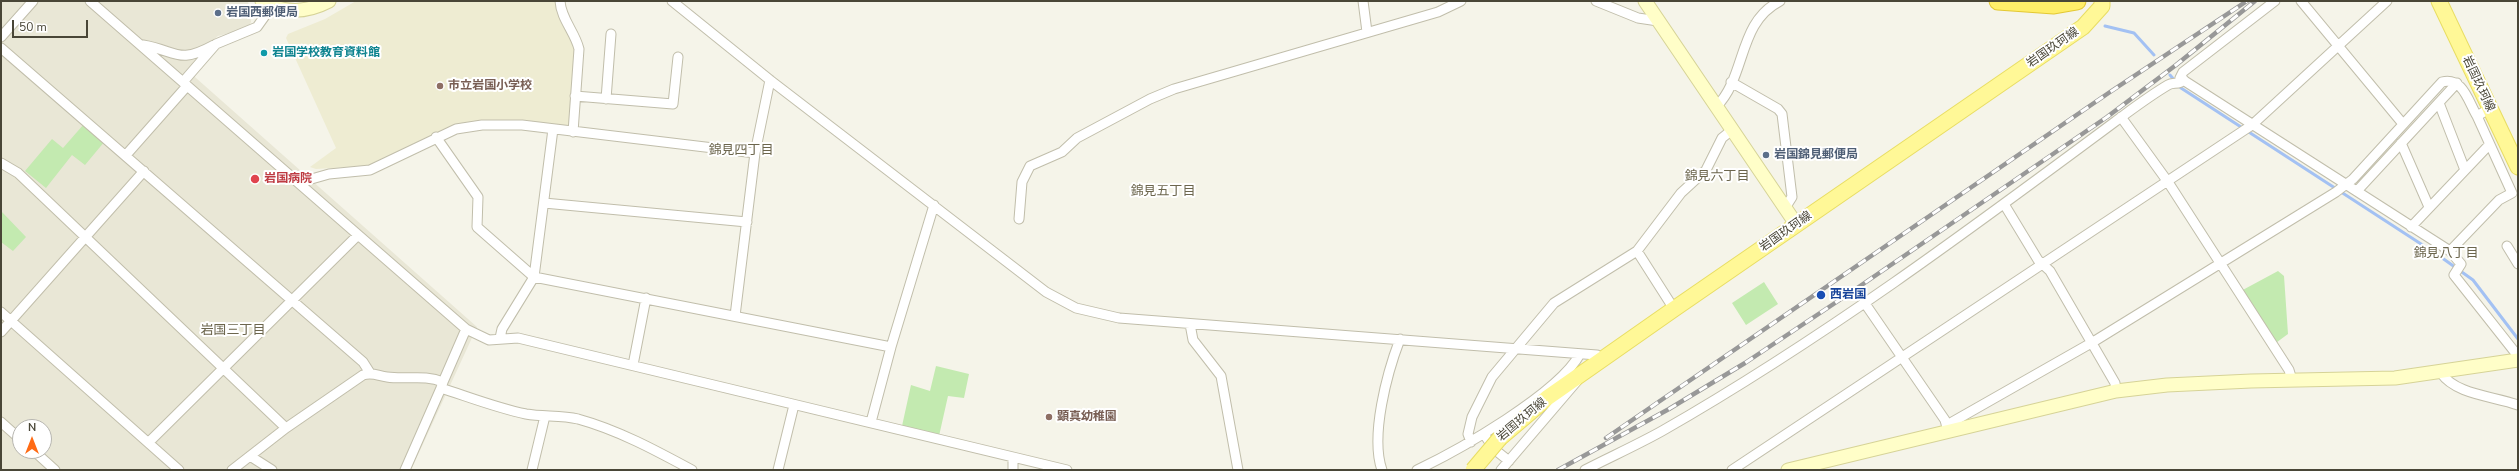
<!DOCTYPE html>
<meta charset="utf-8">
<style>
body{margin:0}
#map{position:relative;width:2519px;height:471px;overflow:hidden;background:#f5f4e9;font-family:"Nunito Sans",sans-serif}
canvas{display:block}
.frame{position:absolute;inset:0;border:2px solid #494637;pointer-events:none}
.north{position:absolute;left:12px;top:419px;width:40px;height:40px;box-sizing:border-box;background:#fff;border:1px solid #b6b5af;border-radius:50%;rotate:0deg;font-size:11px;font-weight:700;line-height:16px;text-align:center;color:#494637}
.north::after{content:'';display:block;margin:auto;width:14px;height:18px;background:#ff6b15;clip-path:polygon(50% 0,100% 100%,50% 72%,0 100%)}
.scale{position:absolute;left:12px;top:20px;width:76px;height:18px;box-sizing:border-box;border:2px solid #494637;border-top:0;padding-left:5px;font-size:12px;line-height:14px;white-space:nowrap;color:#494637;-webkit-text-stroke:3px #fff;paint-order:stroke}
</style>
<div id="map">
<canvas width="2519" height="471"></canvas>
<div class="frame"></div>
<div class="north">N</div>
<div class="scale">50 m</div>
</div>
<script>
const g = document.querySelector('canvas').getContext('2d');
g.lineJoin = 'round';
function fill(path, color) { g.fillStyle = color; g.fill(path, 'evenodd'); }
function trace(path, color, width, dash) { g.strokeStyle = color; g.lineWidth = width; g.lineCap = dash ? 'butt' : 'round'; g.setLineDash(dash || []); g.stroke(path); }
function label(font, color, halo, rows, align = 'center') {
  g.font = font + ' "Nunito Sans","Noto Sans JP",sans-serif'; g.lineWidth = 4; g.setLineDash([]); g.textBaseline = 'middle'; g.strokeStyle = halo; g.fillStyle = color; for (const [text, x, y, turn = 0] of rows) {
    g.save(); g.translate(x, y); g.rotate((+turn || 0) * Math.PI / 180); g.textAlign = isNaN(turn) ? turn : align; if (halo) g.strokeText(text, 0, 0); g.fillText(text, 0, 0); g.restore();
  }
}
const residential = new Path2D(`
 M1,1h247l3,21 -3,6 -30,8 -9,7 -22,27 290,257 -66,143h-410zM20,427h24v24h-24z`);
const education = new Path2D(`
 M356,1h200l1,12 19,38 -6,75 -4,3 -52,-8 -81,14 -63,31 -54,3 -6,-2 26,-19 -50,-110 2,-4 37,-15z`);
const green = new Path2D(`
 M84,124l21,17 -20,24 -13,-10 -26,33 -21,-17 27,-32 11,9z
 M1,211l25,26 -13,14 -12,-9z
 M2278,271l6,5 4,58 -15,11 -34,-53z
 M1764,282l14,22 -32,21 -14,-22z
 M936,366l33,8 -5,24 -16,-2 -9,40 -37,-10 9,-41 19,6z`);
const stream = new Path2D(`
 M2105,26l29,7 20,22
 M2170,75l11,13 257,167 35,25 45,59`);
const street = new Path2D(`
 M90,1l376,328 23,11 29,-2 549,132
 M560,1c1,18 15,31 19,48l-6,83
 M672,1l98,79 276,212 30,16 43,10 478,37 5,4
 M1363,1l4,31
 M1596,1l42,17 20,3
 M2275,1l-92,71 -3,6 270,173 11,13 -7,11 64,81
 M2301,1l102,123
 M1,37l32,-36
 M143,45c35,6 34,20 71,0
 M1,48l362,314 7,11
 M183,82l33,-38 41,-17 15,-21
 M1731,82l47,27 4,5 10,83 -7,11
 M575,96l98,8 5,-47
 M606,99l5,-65
 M2439,103l26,67
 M1716,107c31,-31 21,-84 64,-106
 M2121,117l47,65 121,188 3,10
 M436,137l42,60 -1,30 57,50 357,70
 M2401,143l28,64
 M126,155l61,-69
 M1,163l17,10 268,255
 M302,185l6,-5 21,-6 41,-4 86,-41 26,-4h40l233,28
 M2357,191l100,-108
 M544,203l203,19
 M2004,204l34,56 12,11 65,112 1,8
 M1019,219l3,-37 8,-16 32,-14 15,-14 73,-39 24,-10 264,-77 23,-11
 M2411,227l78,-82
 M2507,246l11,18
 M1637,251l37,58
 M2450,251l49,-51 13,-7 -35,-77
 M1864,302l81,118 3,11
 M1,312l178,158
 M735,316l20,-163 15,-73
 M1190,324l3,16 28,36 17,94
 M1,332l143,-161
 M500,338l2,-9 32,-52 19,-148
 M633,365l13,-67
 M2441,373c15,22 53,23 77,32
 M443,382l23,-53
 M1,422l19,17
 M871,422l20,-75 43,-142
 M1947,425l146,-83 243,-150 17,-13 89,-97c21,-5 26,19 35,34l12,-7
 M1484,434l10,15 15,12
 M149,442l209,-207
 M1471,442l-3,-8 4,-17 20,-40 62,-74 83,-52 44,-58 25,-23 16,-32 10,-8
 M34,451l21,19
 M250,456l22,14
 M232,470l54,-42 77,-53c10,-3 15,1 24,2 20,3 37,-3 56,5l-2,6c28,9 56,20 85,26 17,3 35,1 52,5 40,11 77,31 114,51
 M405,470l36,-82
 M532,470l13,-54
 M778,470l16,-65
 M1013,470v-13
 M1382,470c-12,-34 5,-97 18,-131
 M1417,470c42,-20 141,-76 163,-116
 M1501,470l76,-89
 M1585,470c25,-13 52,-25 77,-39 161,-92 310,-203 458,-313 15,-11 31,-23 48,-33 5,-3 11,0 16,-5
 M1732,470l520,-345 135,-124`);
const secondary = new Path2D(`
 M262,1c23,13 44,12 67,0
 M1645,1l151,223
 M1788,470l328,-79 51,-6 84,-4 144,-3 123,-18`);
const primary = new Path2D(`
 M2439,1l79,166
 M1500,438l47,-40 127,-89 409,-282 19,-21v-5`);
const highway = new Path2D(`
 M1998,1l56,4 23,-4`);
const rail = new Path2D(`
 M1606,438l504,-346 137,-91
 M1558,470l111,-61 76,-46 102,-68 260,-178 69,-52 79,-64`);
const primaryBridge = new Path2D(`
 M1473,470l27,-32`);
const markers = [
 [218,13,4,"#5c6f8a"],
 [264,53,4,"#0f9aa8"],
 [440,86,4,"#8d6e63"],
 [1766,155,4,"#5c6f8a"],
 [255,179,5,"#e0444e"],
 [1821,295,5,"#1a4fb4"],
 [1049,417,4,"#8d6e63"]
];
const serviceNames = [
 ["岩国西郵便局",226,13],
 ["岩国錦見郵便局",1774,155]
];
const streetNames = [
 ["岩国玖珂線",2053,48,-35],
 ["岩国玖珂線",2478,84,65],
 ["岩国玖珂線",1786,232,-35],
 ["岩国玖珂線",1522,420,-40]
];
const cultureNames = [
 ["岩国学校教育資料館",272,53]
];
const educationNames = [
 ["市立岩国小学校",448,86],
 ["顕真幼稚園",1057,417]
];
const healthNames = [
 ["岩国病院",264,179]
];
const transitNames = [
 ["西岩国",1830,295]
];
const neighbourhoodNames = [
 ["錦見四丁目",741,151],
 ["錦見六丁目",1717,177],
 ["錦見五丁目",1163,192],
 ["錦見八丁目",2446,254],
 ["岩国三丁目",233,331]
];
fill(residential, '#e9e7d6');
fill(education, '#eeecd2');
fill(green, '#c3eab0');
trace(stream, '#a3c1f3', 3);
trace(street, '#c1beab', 11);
trace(secondary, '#d6d397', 15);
trace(primary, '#e8dd63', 17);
trace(highway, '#e3c834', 19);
trace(street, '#fff', 9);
trace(secondary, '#fffec8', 13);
trace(primary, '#fff897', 15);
trace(highway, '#ffee69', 17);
trace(rail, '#989898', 4.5);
trace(rail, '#fff', 3, [9]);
trace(primaryBridge, '#e8dd63', 17, []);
trace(primaryBridge, '#fff897', 15);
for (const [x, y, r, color] of markers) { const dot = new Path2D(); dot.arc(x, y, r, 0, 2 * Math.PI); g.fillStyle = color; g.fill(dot); trace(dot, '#fff', 1.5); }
label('bold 12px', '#4e5e75', '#fff', serviceNames, 'left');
label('12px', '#494637', '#fff', streetNames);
label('bold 12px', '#0d838f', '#fff', cultureNames, 'left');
label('bold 12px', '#785e54', '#fff', educationNames, 'left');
label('bold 12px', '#be3a42', '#fff', healthNames, 'left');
label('bold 12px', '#164399', '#fff', transitNames, 'left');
label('13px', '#6c664d', '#fff', neighbourhoodNames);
</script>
